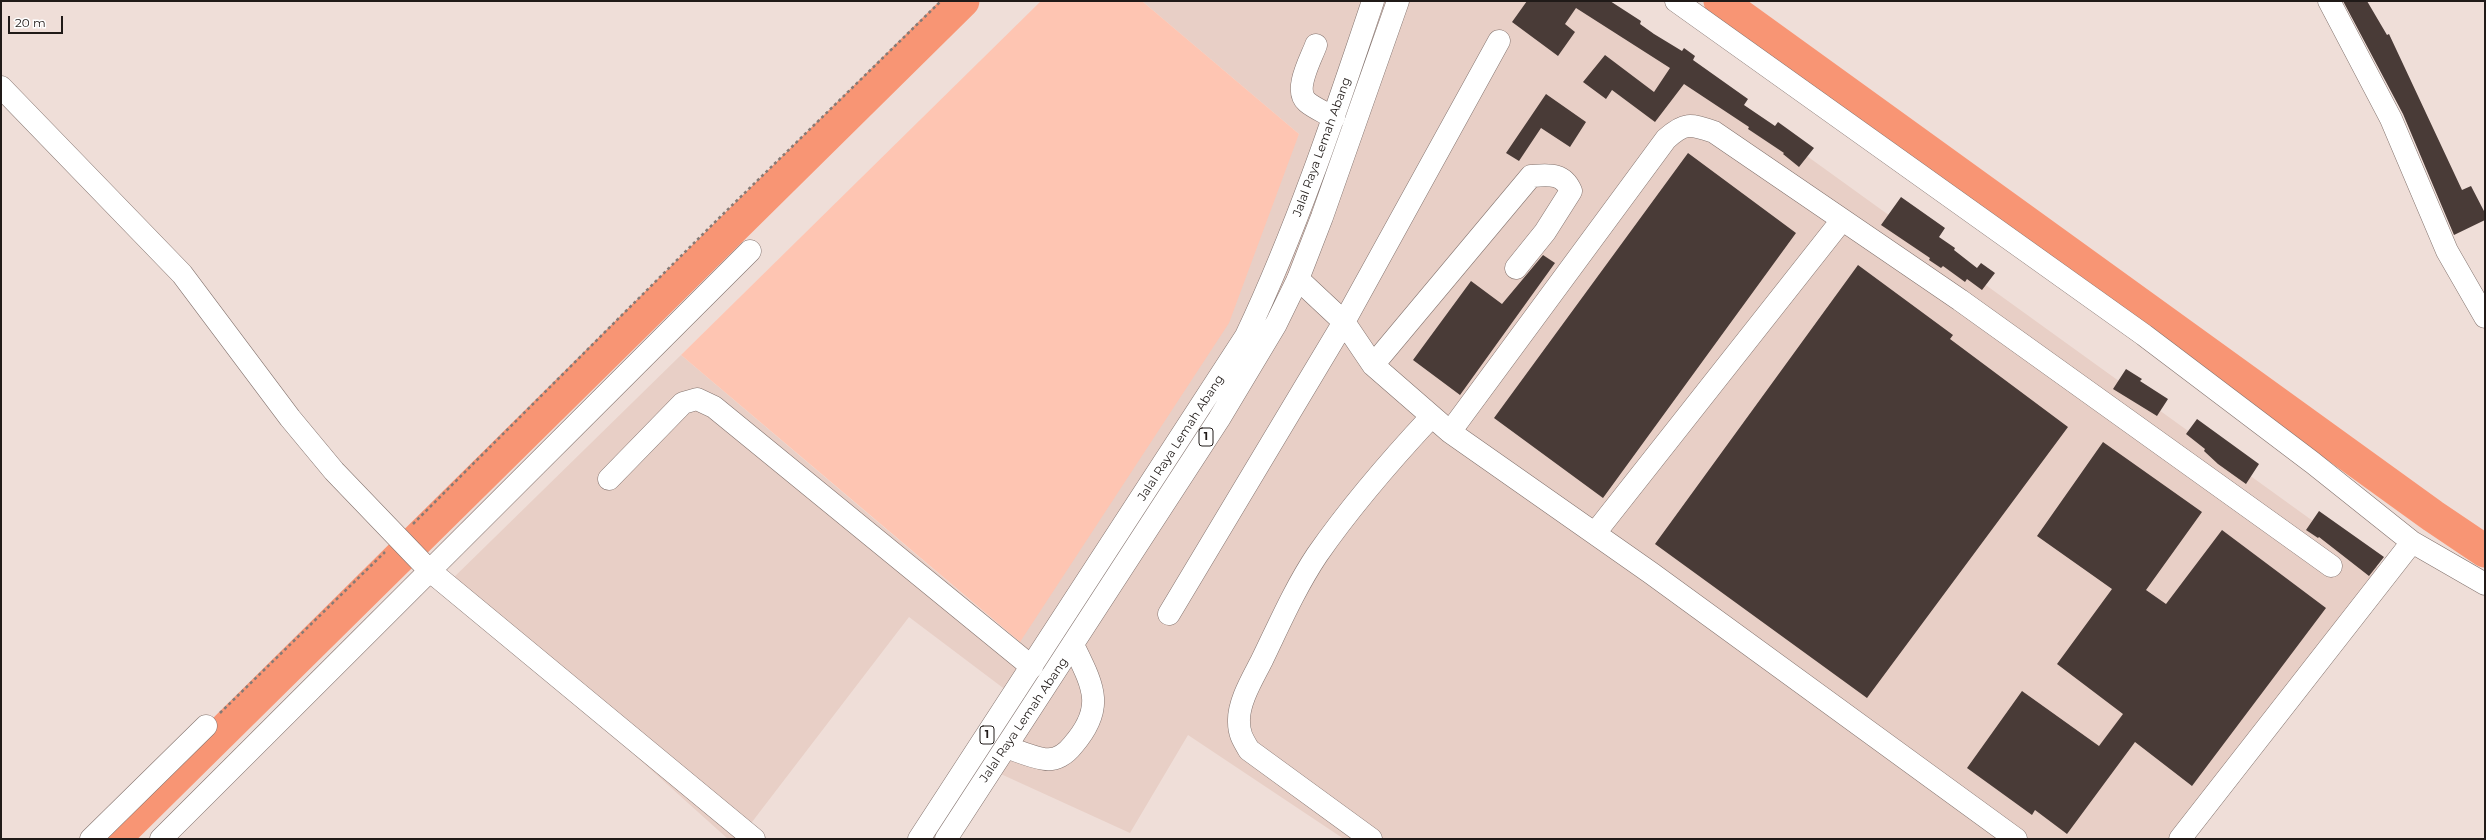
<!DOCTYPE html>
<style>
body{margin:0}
#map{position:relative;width:2486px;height:840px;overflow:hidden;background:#efded8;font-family:Montserrat,sans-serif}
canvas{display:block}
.frame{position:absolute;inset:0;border:2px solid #201a18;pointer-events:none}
.scale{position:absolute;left:8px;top:16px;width:55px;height:18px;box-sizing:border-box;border:2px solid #201a18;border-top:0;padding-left:5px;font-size:12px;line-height:14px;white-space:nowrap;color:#201a18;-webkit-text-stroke:3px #fff;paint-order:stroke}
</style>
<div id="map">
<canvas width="2486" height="840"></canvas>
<div class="frame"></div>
<div class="scale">20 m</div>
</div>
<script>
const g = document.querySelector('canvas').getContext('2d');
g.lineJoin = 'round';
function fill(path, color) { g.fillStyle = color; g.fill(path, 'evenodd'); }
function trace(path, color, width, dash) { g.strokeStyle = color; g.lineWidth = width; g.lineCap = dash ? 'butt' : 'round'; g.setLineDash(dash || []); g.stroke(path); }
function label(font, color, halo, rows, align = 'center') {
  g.font = font + ' Montserrat,sans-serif'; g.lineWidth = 4; g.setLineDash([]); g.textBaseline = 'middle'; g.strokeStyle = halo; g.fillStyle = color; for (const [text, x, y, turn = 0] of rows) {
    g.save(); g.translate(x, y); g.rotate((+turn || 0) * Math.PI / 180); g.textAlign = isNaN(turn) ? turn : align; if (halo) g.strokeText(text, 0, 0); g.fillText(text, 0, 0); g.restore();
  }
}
const built = new Path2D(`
 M1142,1h450l793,572 -202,266h-839l-156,-104 -58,98 -138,-63 39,-61 -122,-92 -170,222h-11l-282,-254 235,-230 338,287 280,-508z`);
const green = new Path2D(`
 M1041,1h101l157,133 -70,189 -209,319 -339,-287z`);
const river = new Path2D(`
 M1720,1l713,515 52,35
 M114,839l849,-838`);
const building = new Path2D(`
 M1527,1h83l31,20 -1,3 14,10 28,17 2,-3 11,8 -2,4 55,39 -4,6 31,21 3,-4 36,26 -15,19 -16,-13 1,-1 -36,-24 1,-2 -65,-43 -29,38 -43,-32 -6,9 -23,-17 22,-27 49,37 16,-24 -94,-60 -11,16 10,8 -17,24 -46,-34z
 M2343,1h24l20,34 2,-1 73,156 9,-4 14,27v7l-31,15 -51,-121z
 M1546,94l40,28 -16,25 -29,-19 -22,33 -13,-8z
 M1688,153l108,80 -193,265 -109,-80z
 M1901,197l44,31 -6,9 16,11 -1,2 23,18 4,-5 14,10 -13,17 -15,-11 -2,3 -22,-16 -2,2 -12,-8 1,-2 -49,-33z
 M1543,255l12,8 -95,132 -47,-35 58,-79 31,23z
 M1858,265l95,70 -3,4 118,88 -201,271 -212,-154z
 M2126,369l16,10 -2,2 28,18 -11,17 -44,-27z
 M2197,419l62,45 -13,20 -28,-20 -14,-13 1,-2 -19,-15z
 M2103,442l99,70 -56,78 20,14 56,-74 104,78 -134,178 -57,-44 -68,92 -32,-24 -3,5 -65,-47 55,-77 77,55 24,-32 -66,-50 55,-75 -75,-53z
 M2319,511l65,46 -15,19 -50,-39 -1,1 -12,-8z`);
const path = new Path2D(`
 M413,524l305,-305 223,-218
 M220,713l165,-161`);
const minor = new Path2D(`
 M1676,1l468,334 169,128 99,79 73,42
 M2329,1l62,118 56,132 38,66
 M1316,45c-5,14 -23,45 -9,57 7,6 19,11 27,16
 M1,87l181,187 108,144 44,53 95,99 325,269
 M1298,279l46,43 29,43 77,67 201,141 365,266
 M1373,365l158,-189c17,-1 32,-4 40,15l-26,41 -29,36
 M1450,432l216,-293c19,-17 24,-15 48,-7l246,168 371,266
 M609,479l74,-76 14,-4 17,8 318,260
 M1595,533l247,-313
 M1169,614l175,-292 155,-281
 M1006,747c12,4 25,10 38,12 12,2 22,-5 29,-14 33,-38 20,-59 0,-100
 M91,839l115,-113
 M161,839l589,-588
 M1371,839l-122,-89c-6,-10 -10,-16 -10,-28 -1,-20 14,-44 23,-62 17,-35 33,-72 55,-105 34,-49 73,-94 114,-138
 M2180,839l232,-297`);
const highway = new Path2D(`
 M919,839l327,-503c51,-108 89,-222 127,-335
 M946,839l273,-420 57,-95 22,-45 24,-62 76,-216`);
const shields = [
 [1206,437,14],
 [987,735,14]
];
const shieldNames = [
 ["1",1206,437],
 ["1",987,735]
];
const streetNames = [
 ["Jalal Raya Lemah Abang",1322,147,-70],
 ["Jalal Raya Lemah Abang",1181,438,-57],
 ["Jalal Raya Lemah Abang",1024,720,-56]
];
fill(built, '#e8cfc6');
fill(green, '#fec5b2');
trace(river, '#f89574', 33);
fill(building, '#493b37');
trace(minor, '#83736e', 23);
trace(highway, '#83736e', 23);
trace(path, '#857a76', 2.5, [3, 3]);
trace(minor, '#fff', 22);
trace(highway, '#fff', 22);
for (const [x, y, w] of shields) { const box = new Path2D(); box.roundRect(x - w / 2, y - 9, w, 18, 3); g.fillStyle = '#fff'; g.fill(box); trace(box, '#201a18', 1); }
label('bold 11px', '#201a18', null, shieldNames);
label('12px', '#201a18', '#fff', streetNames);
</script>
